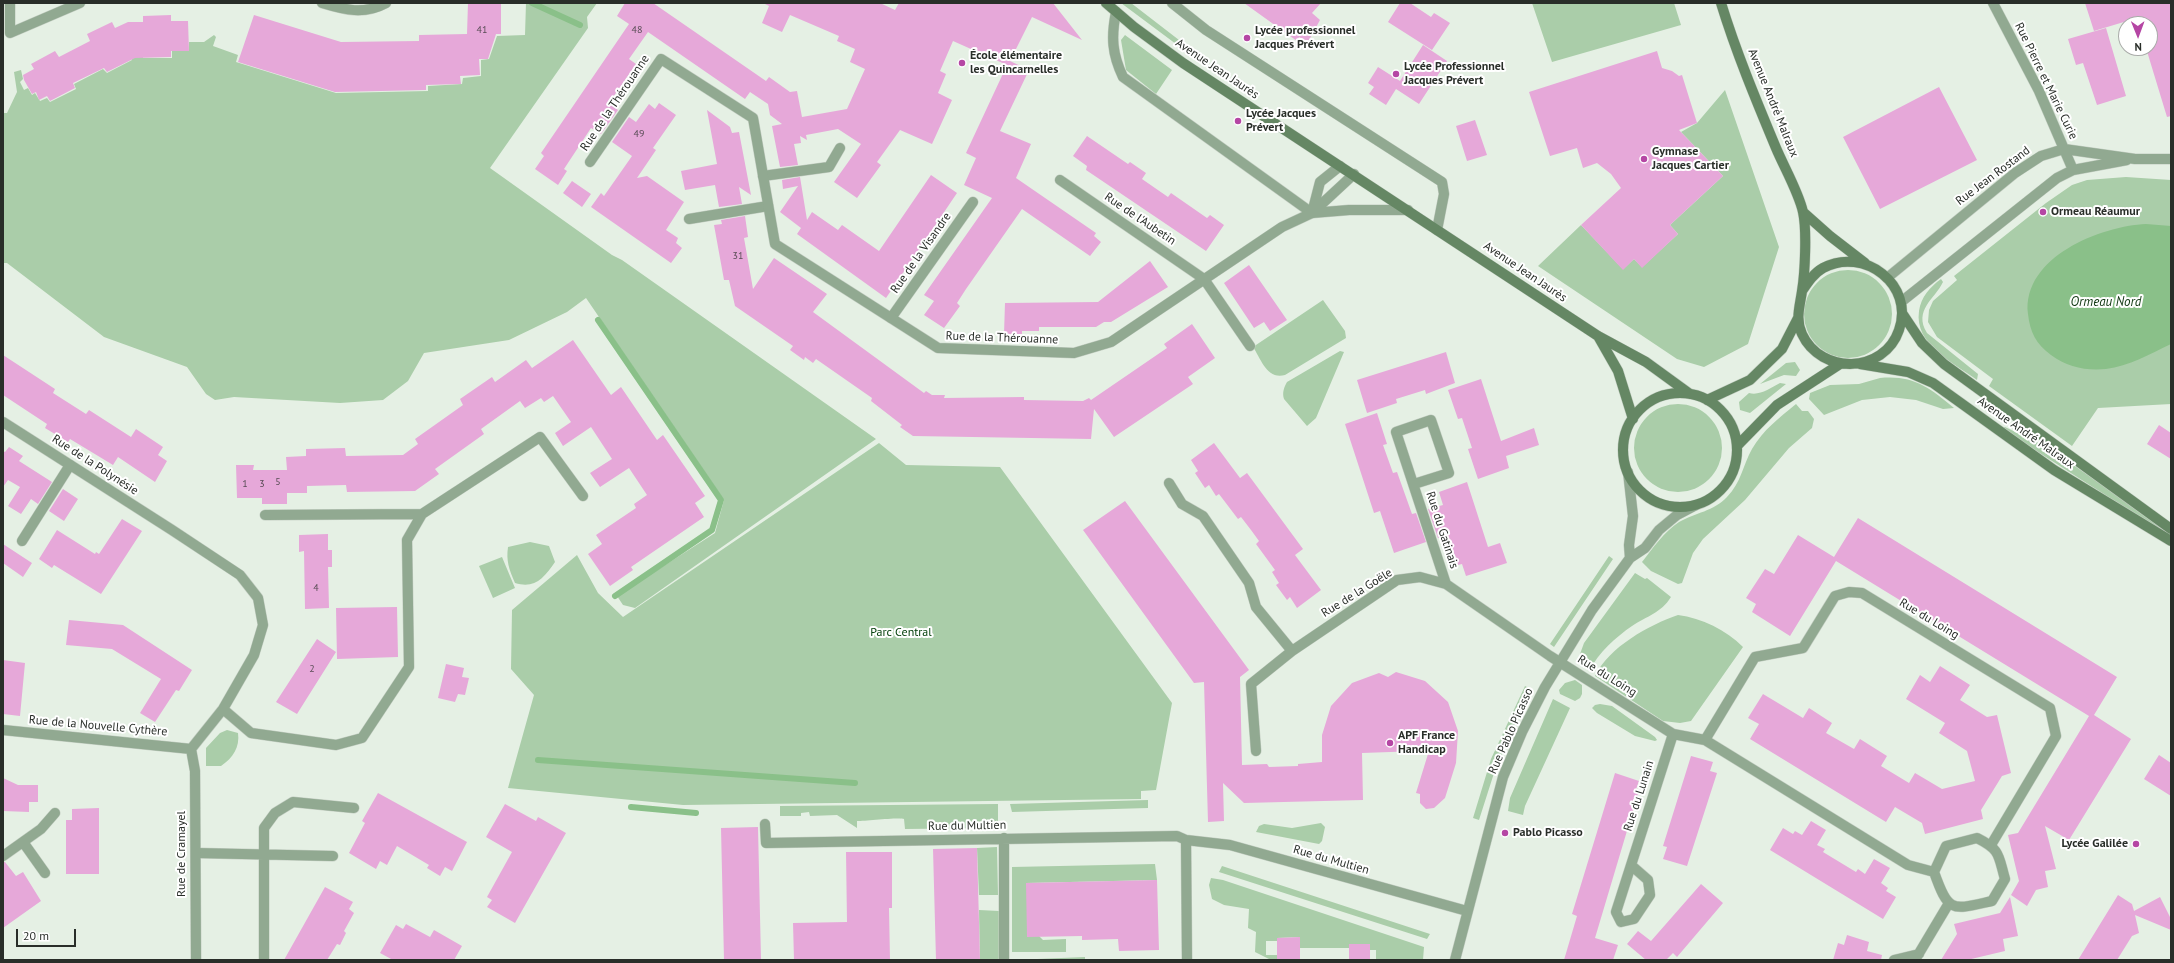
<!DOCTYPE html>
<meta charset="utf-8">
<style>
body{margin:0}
#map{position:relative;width:2174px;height:963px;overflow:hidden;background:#e5f0e4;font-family:"PT Sans",sans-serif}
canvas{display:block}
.frame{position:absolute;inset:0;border:4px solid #292e29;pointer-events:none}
.north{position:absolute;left:2118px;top:16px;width:40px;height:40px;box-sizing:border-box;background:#fff;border:1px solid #a9aba9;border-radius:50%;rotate:179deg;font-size:11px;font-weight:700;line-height:16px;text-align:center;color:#292e29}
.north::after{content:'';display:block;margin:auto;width:14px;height:18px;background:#b546a4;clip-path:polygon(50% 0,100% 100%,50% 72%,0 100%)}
.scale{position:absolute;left:16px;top:929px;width:60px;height:18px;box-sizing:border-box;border:2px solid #292e29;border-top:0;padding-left:5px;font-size:12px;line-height:14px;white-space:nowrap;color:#292e29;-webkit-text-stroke:3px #fff;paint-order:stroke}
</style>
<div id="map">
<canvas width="2174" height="963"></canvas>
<div class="frame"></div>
<div class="north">N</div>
<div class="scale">20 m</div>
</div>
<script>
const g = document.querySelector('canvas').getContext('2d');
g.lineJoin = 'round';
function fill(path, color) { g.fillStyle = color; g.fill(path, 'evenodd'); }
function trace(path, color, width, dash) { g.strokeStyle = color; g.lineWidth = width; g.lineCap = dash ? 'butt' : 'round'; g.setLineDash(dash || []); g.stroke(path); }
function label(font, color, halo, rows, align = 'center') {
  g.font = font + ' "PT Sans",sans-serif'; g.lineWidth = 4; g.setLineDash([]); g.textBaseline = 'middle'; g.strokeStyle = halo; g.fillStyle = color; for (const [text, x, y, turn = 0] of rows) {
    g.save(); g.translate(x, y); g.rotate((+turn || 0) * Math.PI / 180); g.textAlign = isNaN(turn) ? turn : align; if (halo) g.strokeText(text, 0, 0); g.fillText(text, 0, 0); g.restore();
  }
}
const green = new Path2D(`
 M526,3h71l-10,14 1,11 -98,140 122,87 10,5 254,179 -241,169 -12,-3 -6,-9 98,-63 9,-33 -138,-202 -19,14 -58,28 -85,13 -16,28 -25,19 -43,3 -106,-6 -19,3 -9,-6 -19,-27 -83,-30 -97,-74h-4v-150h4l10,-21 -3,-20 7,-2 2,9 -3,3 4,8 4,-2 4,7 3,-2 5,8 7,-3 3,4 26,-13 -2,-5 29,-15 4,4 25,-13 -2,-5 13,-3v6h29v-7h17v-9h15l10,-7 2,2 -3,9 25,9 -2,7 100,31 92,-2v-5l34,-2 1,-6 18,-2v-16l8,-1 8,-23 28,-1z
 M1121,3h10l48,37 -3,4z
 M1532,3h142l7,22 -129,37z
 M1125,35l47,35 -16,24 -30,-24 -5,-30z
 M1725,90l54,157 -31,97 -44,23 -27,-8 -139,-93 43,-41 42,44 11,-10 8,8 36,-33 -8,-9 53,-49 -42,-44 16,-9z
 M2126,177l45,3v224l-73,4 -26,38 -83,-60 4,-7 -56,-42 -9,-15 1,-12 4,-9 24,-21 -3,-4 92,-73 26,-18 15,-5z
 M1804 314a44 44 0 1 1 88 0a44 44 0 1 1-88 0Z
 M1941,279l2,3c-8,17 -30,28 -16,51l51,41 -1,6c-23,-17 -63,-35 -58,-69 2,-14 11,-24 22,-32z
 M1323,300l22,31 1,7 -61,37c-18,5 -24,-16 -32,-28z
 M1340,351l4,1 -28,66 -9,8 -23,-27c-2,-6 0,-12 3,-17z
 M1795,362l5,8 -4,6 -12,-1 -24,9 26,-21z
 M1880,378c33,-3 49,9 74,30l-11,1 -27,-9 -26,-3 -28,3 -38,15 -15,-16 1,-6 20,-8 29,-1z
 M1780,383l6,1 -36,29 -10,-3 -1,-8 10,-9c11,3 21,-5 31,-10z
 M1796,404l6,7h6l6,8 -2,9 -23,20 -44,52 -42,39 -10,14 -11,30 -4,1 -27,-13 -9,-9c11,-14 22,-30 37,-40 16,-9 35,-11 48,-25 14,-14 16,-32 25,-48 11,-19 27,-31 44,-45z
 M1634 448a44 44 0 1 1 88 0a44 44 0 1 1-88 0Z
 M2005,427l42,20 124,85v5l-169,-108v-1z
 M879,443l27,22 94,2 172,236 -16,87 -15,1v8l-458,6 -175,-17 26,-93 -23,-26 1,-59 65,-55 21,38 25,24z
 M530,542l19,4 6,16c-11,16 -20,27 -40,21 -6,-14 -9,-22 -7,-36z
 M1609,556l4,3 -59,88 -4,-3z
 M502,557l13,31 -22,10 -14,-32z
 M1635,573l10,6 2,-1 24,19c-10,16 -24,19 -39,29 -16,11 -34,27 -42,44l-9,-8 -1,-8 4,-11z
 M1678,615c24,3 48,15 65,32l-52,74 -11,2 -17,-2 -68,-45c14,-29 54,-51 83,-61z
 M1575,680l7,5v9l-2,4 -5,3 -15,-7 -1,-4 6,-7z
 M1525,686l6,3 -36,81 -16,50 -6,-2 18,-59z
 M1553,699l17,9 -45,98 -2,9 -15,-4 2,-13z
 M1600,704l12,2 43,31 2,3 -2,1 -20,-5 -38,-23 -5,-5 3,-3z
 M227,730l11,3c2,14 -5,25 -17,33h-15v-18l14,-15z
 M1148,800v8l-136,4 -2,-8z
 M998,804v24l-93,1 -1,-10c-5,-2 -38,2 -47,2v7l-20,-13 -27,1 -1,-4 -8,1v3h-21v-10z
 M1321,823l4,4 -3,14 -3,3 -63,-12 3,-6 5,-2 28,4z
 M997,847l1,48h-19l-2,-47z
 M1155,864l2,16 -131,3 13,53 4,4 23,-1v13h-54v-85z
 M1222,866l208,68 -3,5 -208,-67z
 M1211,878l12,2 201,67 -1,13h-47v-10h-6v-6h-20l-1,4h-49v-11l-23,1v3h-11v14h11v5h-6l-16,-8 1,-20 -8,-4 1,-19 -25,-4 -12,-6 -3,-14z
 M979,910l20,1v49h-19z
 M1085,957v3h-72z`);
const water = new Path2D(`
 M2146,224l25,2v118c-21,10 -42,22 -65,25 -20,2 -39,-2 -55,-14 -15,-11 -21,-23 -23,-41 -6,-57 73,-88 118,-90z`);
const stream = new Path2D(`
 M532,3l48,22
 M598,320l123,180 -9,30 -97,66
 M538,760l317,23
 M631,807l65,6`);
const building = new Path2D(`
 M468,3h33v31h-5l-8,25h-9l1,16 -20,1 1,8 -35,1v5l-91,2 -97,-30 16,-47 87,27 78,-1v-6l48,-1z
 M625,3h28l113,78 3,-4 21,15 7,-1 5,26 45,-8 18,-40 -15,-7 5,-13 -18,-8 2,-5 -49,-21 -8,17 -20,-9 7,-17 -6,-3h117l15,7 4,-7h154l29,37 -50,-23 -22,44 19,9 -29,61 31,13 -15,34 80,55 -2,3 7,6 -11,14 -68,-47 -56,80 -9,14 3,3 -16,22 -20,-13 10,-14 -10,-6 68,-97 -28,-13 12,-27 -10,-5 41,-88 -54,-24 -13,30 6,3 -8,19 14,7 -20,44 -32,-14 -23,32 4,3 -24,33 -23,-16 27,-38 -23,-15 -32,6 1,5 -7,-4 1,7 -7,1 4,21 -18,2 -8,-41 10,-2 -12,-9 -2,-11 -18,-12 -5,7 -97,-67 -19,27 7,5 -27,39 9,7 -17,24 -10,-6 -27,41 3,2 -9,14 -23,-16 9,-13 -3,-3 88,-129 -12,-8z
 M1244,3h77l-9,10 8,7 -12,22 -9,-5 -2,4z
 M1400,3h10l21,14 3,-4 16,10 -18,27 -44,-28z
 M2085,3h86v113l-4,1 -21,-69h4v-24h-11l-2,-6 -43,13z
 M171,15v6h17l1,30h-18v6l-36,1 -28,14 -3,-4 -31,15 2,5 -25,13 -3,-5 -8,4 -3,-8 -4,2 -8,-14 -1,-5 11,-6 -3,-5 24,-13 4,6 31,-16 -3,-7 25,-12 3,6 13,-6h15v-6z
 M2106,28l20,68 -29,9 -14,-42 -7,2 -8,-26z
 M1423,45l24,16 -28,43 -23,-15 -10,16 -17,-11 5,-7 -6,-4 10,-16 22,14z
 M1657,51l5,17 10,3 7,5 3,-1 15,48 -18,7 44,46 -53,49 8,9 -36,34 -8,-9 -11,11 -42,-45 40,-37 -10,-14 -14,-11 -14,5 -6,-20 -27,8 -21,-64z
 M1939,87l38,73 -97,49 -37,-72z
 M659,103l17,12 -23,33 3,2 -19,28 10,-2 37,26 -18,28 12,8 -2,5 6,5 -11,15 -80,-56 10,-14 3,3 28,-40 -20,-14 17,-25 7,5 13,-18 6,5z
 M707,110l23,17 2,6 7,-1 12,63 -12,-8 3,17 -23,3 -4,-22 -30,5 -4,-19 36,-7z
 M1475,120l12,35 -20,6 -11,-35z
 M1087,136l41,28 2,-2 16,11 -4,6 26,18 3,-4 36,25 3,-3 14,10 -18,26 -120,-81 1,-4 -14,-10z
 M931,175l26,18 -71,105 -89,-64 4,-6 -21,-16 18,-26 -15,3 -1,-9 18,-3 7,43 5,-8 26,18 4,-5 37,26z
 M572,181l19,13 -9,13 -19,-14z
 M745,216l3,21 -4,1 9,51 21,-31 53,36 -14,18 111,81 2,-2 6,4h13l-1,3 80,-1v3l59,1 6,-3 2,2 76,-52 -3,-4 28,-20 23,34 -27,19 5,7 -79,53 -20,-28 -3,30 -178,-3 -13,-9 2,-2 -31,-24 1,-3 -56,-39 -3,4 -8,-6 -1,3 -14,-10 3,-4 -58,-40 -6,-26h-5l-10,-55 8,-1 -1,-4z
 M1150,261l18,26 -57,35h-7l-8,5h-57v4h-17v3h-18l1,-31 93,-1z
 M1249,265l38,55 -17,11 -6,-9 -10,6 -30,-45z
 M573,340l38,55 10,-8 36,53 6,-5 42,61 -10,7 9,14 -73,50 2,3 -23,16 -22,-32 14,-10 -6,-9 40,-27 -2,-4 13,-9 -18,-27 -29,19 -10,-14 22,-14 -21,-32 -28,19 -8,-13 16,-11 -18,-26 -9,6 -3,-4 -16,10 -5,-7 -39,28 3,5 -49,35 4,5 -24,17 -68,1 -1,-7 -39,1v7h-20v11h-25v-6h-25l-1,-33h18l-1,5h34l-1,-13 20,-1v-7l39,-1 1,8 57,-1 15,-11 -3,-5 48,-34 -3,-6 32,-22 3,5 31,-22 6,8z
 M1446,352l9,31 -29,11 -1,-4 -29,9 1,4 -30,10 -10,-33z
 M3,355l52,34 -2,4 33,21 3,-4 42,27 5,-8 27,18 -5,8 9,6 -12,21 -37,-25 -5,8 -43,-26 -2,3 -23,-14 2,-4 -44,-29z
 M1481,379l20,62 33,-13 5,17 -33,11 3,12 -31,11 -10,-30 4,-1 -10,-30 -4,1 -10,-29z
 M1377,413l10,31 -4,1 10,28 4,-1 15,42 4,-1 10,29 -32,11 -14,-42 -6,2 -29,-89z
 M2159,425l12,8v26l-24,-15z
 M1214,443l26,35 7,-5 56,76 -8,6 26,35 -24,18 -7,-11 -3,3 -11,-15 3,-2 -7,-11 3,-2 -19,-26 3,-3 -8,-11 -10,-13 -3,2 -19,-25 -3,2 -7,-11 -4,3 -10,-15 3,-2 -7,-11z
 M9,447l14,9 -4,5 33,21 -14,22 -7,-5 -10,15 -13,-8 12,-19 -12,-7 -5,7v-36l2,1z
 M1467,482l21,65 12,-4 7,20 -41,13 -4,-12 -4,1 -10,-30 -10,3 -10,-29 15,-4 -4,-13z
 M63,489l15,10 -14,22 -15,-10z
 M1125,501l124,169 -9,7 2,88 25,-1 2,3 29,-1v-2l24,-2v-27l9,-29 21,-23 27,-10 9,4 8,-5 29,9 23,21 10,29 -2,32 -11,35 -11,10 -8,1 -6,-6v-9l-4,-1 12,-39h-9v-3l-57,2 1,47 -119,3 -21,-20 1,38 -16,1 -4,-140 -10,1 -111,-153z
 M1858,518l259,159 -23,38 37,24 -62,101 -24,-14 11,43 -11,2 3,16 -12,3 -9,16 -16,-11 8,-14 -11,-46 10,-2 71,-117 -253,-155 -46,75 -38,-24 4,-8 -10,-6 19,-29 9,5 24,-39 36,22z
 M122,519l20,12 -41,63 -47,-29 -2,3 -13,-9 18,-29 38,24 1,-2 3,2z
 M328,534v16h4v17h-4l1,41 -24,1 -1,-58 -5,1v-17z
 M3,544l29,19 -9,14 -20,-14z
 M397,607l1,50 -61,2 -1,-51z
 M69,620l54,5 69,45 -13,21 -3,-1 -21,32 -15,-9 21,-34 -49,-30 -46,-4z
 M317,639l19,13 -39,62 -21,-12z
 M3,660l22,3 -5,53 -17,-2z
 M446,664l18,4 -2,9 7,1 -4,17 -7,-1 -3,8 -17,-4z
 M1940,666l30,19 -10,15 27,17 10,-2 14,58 -9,3 -21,34 2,9 -58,15 -3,-11 -27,-16 -9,15 -136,-83 9,-15 -11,-6 15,-24 40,24 6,-10 23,15 -6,10 28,16 6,-10 27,17 -6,10 28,17 6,-10 27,16 33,-8 -8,-30 -28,-18 6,-10 -39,-24 14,-24 10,7z
 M2159,755l12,8v33l-27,-17z
 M1691,756l22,6 -3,9 7,2 -30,93 -24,-7 4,-12 -4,-1z
 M1615,773l24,8 -4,11 3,2 -43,144 23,7 -5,15h-49l13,-44 -5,-2z
 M3,778l15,7h20v17h-9v10l-26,-1z
 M378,793l89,49 -15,29 -7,-4 -5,9 -13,-8 2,-3 -32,-19 -10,19 -7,-4 -4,8 -27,-16 16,-30 -3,-2z
 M505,804l31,17 2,-4 28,16 -51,90 -28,-16 5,-7 -5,-3 25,-45 -26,-15z
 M99,808v66h-33v-54h6v-11z
 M1811,821l15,9 -9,15 8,4 -2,3 33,20 2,-3 7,5 9,-15 16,9 -9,15 7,5 -2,3 10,6 -13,22 -113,-69 13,-22 10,6 2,-3 7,4z
 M758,827l3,133h-37l-3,-132z
 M977,848l3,112h-44l-3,-111z
 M846,852h46v56h-3l1,52h-96l-1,-37 54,-1z
 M3,862h2l11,14 7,-4 18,29 -38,27z
 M1157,880l2,70 -40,1 -1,-12 -36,1v-4l-55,1 -1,-54z
 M1701,884l22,19 -46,54 -4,-4 -7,7h-20l-19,-16 11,-13 13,10z
 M325,887l28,15 -4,7 5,4 -10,18 2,2 -6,12 -3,-1 -10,16h-43z
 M2118,895l14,9 2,7 26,-14 11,22v11l-36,-15 4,18 -7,3 -15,24h-39z
 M2010,897l8,39 -15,3 2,12 -38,9h-26l16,-26 -3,-10 46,-11z
 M406,924l24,13 4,-7 28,16 -8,14h-61l-13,-7 16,-28 7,4z
 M1847,935l22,7 -2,9 15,4 -1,5h-48l5,-17 6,2z
 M1300,937v23h-23v-22z
 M1349,944h21v16h-21z`);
const lane = new Path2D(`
 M1116,12c-5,25 -4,42 7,65l189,136
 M763,176l66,-9 11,-19
 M689,219l79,-13
 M891,318l82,-116
 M22,541l48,-76
 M196,853l137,3
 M264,960v-132l11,-15 18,-11 61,6`);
const street = new Path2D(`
 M10,3v30l70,-30
 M322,3c23,7 42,12 64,0
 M1172,3l34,27 236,152 2,12 -7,36
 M1993,3l46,88 34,79
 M590,162l71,-103 92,59 22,126 163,104 136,5 37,-11 171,-115 30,-14 42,-39
 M1060,180l144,99 46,67
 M1312,213l37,-3h59
 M1312,213l8,-31 20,-16
 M1887,278l128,-105 26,-17 23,-7 71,10h36
 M1901,302l156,-124 16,-8 54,-10
 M3,422l169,108 68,45 18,23 5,27 -9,30 -31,54 -32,40
 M1628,472l5,44 -4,29 1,13
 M1169,483l13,21 21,12 46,67 7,24 36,44
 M1414,484l35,-11 -18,-53 -35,12 50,152
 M265,515l157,-1
 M223,709l28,24 85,12 26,-7 47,-71 -2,-127 15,-26 118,-77 43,59
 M3,730l188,19
 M1705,740l203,125 26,7
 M191,749l4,22 1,189
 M1256,751l-5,-67 41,-33 105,-71 23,-3 26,7 104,72 123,78 32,6 50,-83 48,-9 32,-52 14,-4 13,1 188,115 6,28 -65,109
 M765,824l1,19 411,-7 9,4 44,5 237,66
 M1004,838v122
 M1977,838c24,12 21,17 28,41l-13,22c-40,9 -43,13 -58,-29l12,-26z
 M1186,840l1,120
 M23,842l22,31
 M3,856l38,-27 14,-16
 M1632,866l16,14 2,15 -16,24 -13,3 -5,-10 57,-178
 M1455,960l48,-183 19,-45 23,-45 47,-77 38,-52 15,-10 14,-18 18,-15 19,-10
 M1894,960l25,-6
 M1915,960l34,-57`);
const secondary = new Path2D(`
 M1106,3l28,24 49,36 415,273 48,26 44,32
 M1721,3c15,49 35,97 55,145 8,19 23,45 27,64 4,18 2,61 -1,79 -2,15 -7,28 0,43 19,41 82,40 97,-4 16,-45 -35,-84 -76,-62 -9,5 -15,14 -21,23
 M1803,212l27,24 35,27
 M1902,313l20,30 22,21 227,165
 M1598,336l20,35 15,48
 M1860,364l48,8 25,11 121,87 117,71
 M1623 450a57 57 0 1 1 114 0a57 57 0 1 1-114 0Z
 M1707,400l43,-20 32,-31 16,-31
 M1737,446l40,-41 63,-41`);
const markers = [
 [1247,38,4,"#b546a4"],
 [962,63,4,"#b546a4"],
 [1396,74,4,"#b546a4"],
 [1238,121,4,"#b546a4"],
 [1644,159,4,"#b546a4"],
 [2043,212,4,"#b546a4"],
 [1390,743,4,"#b546a4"],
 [1505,833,4,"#b546a4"],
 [2136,844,4,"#b546a4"]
];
const numberNames = [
 ["41",482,30],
 ["48",637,30],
 ["49",639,134],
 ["31",738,256],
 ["5",278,482],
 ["1",245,484],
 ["3",262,484],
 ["4",316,588],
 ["2",312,669]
];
const poiNames = [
 ["Lycée professionnel",1255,31],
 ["Jacques Prévert",1255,45],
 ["École élémentaire",970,56],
 ["les Quincarnelles",970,70],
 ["Lycée Professionnel",1404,67],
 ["Jacques Prévert",1404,81],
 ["Lycée Jacques",1246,114],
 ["Prévert",1246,128],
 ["Gymnase",1652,152],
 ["Jacques Cartier",1652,166],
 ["Ormeau Réaumur",2051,212],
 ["APF France",1398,736],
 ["Handicap",1398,750],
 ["Pablo Picasso",1513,833],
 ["Lycée Galilée",2128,844,"right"]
];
const streetNames = [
 ["Avenue Jean Jaurès",1217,69,34],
 ["Rue Pierre et Marie Curie",2046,81,64],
 ["Rue de la Thérouanne",615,103,-56],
 ["Avenue André Malraux",1773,103,68],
 ["Rue Jean Rostand",1993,176,-37],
 ["Rue de l'Aubetin",1140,219,34],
 ["Rue de la Visandre",921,253,-55],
 ["Avenue Jean Jaurès",1525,272,34],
 ["Rue de la Thérouanne",1002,338,2],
 ["Avenue André Malraux",2026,433,35],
 ["Rue de la Polynésie",95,465,33],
 ["Rue du Gatinais",1442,530,72],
 ["Rue de la Goële",1357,593,-32],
 ["Rue du Loing",1929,619,31],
 ["Rue du Loing",1607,676,32],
 ["Rue de la Nouvelle Cythère",98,726,5],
 ["Rue Pablo Picasso",1511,731,-66],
 ["Rue du Lunain",1639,796,-72],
 ["Rue du Multien",967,826,-1],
 ["Rue de Cramayel",182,854,-90],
 ["Rue du Multien",1331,860,16]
];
const parkNames = [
 ["Parc Central",901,633]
];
const waterNames = [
 ["Ormeau Nord",2106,302]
];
fill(green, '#aacda9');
fill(water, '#8ac089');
trace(stream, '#8ac089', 6);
fill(building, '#e6a8d9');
trace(lane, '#c3cdc2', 11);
trace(street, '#c3cdc2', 11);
trace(secondary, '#c3cdc2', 11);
trace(lane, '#91a991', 10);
trace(street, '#91a991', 10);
trace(secondary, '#658764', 10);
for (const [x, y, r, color] of markers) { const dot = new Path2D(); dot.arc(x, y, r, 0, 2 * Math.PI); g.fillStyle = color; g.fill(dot); trace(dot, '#fff', 1.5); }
label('10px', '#584c55', null, numberNames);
label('bold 12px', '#292e29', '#fff', poiNames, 'left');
label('12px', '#292e29', '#fff', streetNames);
label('12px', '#04400b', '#fff', parkNames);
label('italic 13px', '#103712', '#fff', waterNames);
</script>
